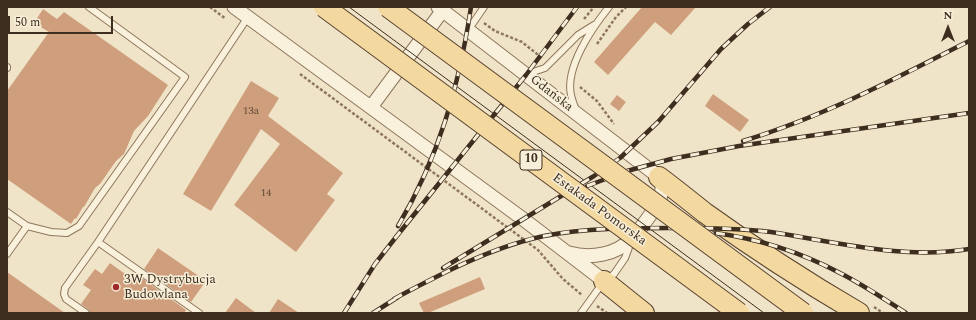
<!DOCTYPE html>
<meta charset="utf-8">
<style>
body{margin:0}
#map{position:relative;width:976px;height:320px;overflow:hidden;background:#f0e4c8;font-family:Spectral,serif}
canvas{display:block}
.frame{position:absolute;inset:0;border:8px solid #3d2e20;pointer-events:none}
.north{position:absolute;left:928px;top:8px;width:40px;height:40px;-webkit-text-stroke:3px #f7eed8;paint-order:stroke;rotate:0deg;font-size:11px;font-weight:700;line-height:16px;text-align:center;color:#3d2e20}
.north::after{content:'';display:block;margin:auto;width:14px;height:18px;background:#3d2e20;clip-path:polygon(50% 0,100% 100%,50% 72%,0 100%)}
.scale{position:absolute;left:8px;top:16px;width:105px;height:18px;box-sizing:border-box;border:2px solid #3d2e20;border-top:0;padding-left:5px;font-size:12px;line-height:14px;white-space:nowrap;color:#3d2e20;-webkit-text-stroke:3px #f7eed8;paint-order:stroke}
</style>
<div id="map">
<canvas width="976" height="320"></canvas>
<div class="frame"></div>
<div class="north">N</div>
<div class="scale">50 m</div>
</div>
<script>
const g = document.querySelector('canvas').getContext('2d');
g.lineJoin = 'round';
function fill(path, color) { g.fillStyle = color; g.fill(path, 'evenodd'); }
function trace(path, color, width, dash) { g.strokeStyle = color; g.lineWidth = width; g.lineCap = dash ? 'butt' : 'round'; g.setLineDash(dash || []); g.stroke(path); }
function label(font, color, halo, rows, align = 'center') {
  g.font = font + ' Spectral,serif'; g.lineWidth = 3; g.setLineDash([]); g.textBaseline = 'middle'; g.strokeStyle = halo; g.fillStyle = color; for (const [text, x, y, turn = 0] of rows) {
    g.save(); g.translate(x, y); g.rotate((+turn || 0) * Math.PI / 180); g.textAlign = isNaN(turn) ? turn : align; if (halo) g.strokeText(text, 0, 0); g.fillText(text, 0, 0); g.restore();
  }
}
const building = new Path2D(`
 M642,7h54l-25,28 -16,-13 -47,53 -14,-13z
 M43,9l14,10 7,-7 104,73 -20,31 -14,15 -10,23 -8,7 -16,23 -5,4 -11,19h-1l-7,12 -1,-1 -4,6 -64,-45v-88l42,-59 -15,-9z
 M251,81l28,17 -11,18 75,57 -16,21 8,6 -39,52 -62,-47 46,-61 -19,-15 -50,82 -28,-17z
 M713,94l36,26 -9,12 -35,-26z
 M617,95l9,7 -7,9 -9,-7z
 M158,248l48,33 -15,21 -47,-33z
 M110,263l25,18 4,-5 47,34 -2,3h-94l-1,-3 -8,-6 10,-14 -8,-5 12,-16 7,5z
 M7,272l58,41h-58z
 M480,277l5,12 -57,24h-4l-5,-10z
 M236,298l20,15h-31z
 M278,299l21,14h-30z`);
const path = new Path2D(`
 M210,7l16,12
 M584,19l10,-12
 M484,23l11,8 27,11 20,16
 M597,44l19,-27 10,-10
 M300,74l238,176 25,29 19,16
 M580,87l17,14 17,23
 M597,306l10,7
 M874,307l9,6`);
const service = new Path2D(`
 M468,29l5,-6 11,-16
 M7,68v-1
 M527,74l18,-6 33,-33 16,-10
 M576,110c-2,-5 -4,-10 -5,-15 -6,-28 21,-67 38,-88
 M7,212l20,14 -20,28
 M27,226l24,6 16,1 12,-7 106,-149 -96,-70
 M98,242l101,71
 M86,313l-20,-14 -2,-5 1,-6 33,-46 150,-225
 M581,313l23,-32 10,-7 11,-16 6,-16`);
const minor = new Path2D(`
 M234,7l289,212 81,62
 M438,7l221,170
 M371,107l72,-97
 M569,253c21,6 48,2 63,-15 6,-6 11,-13 16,-20 9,-12 16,-22 14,-39`);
const primary = new Path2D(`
 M659,177c16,12 31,24 46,36 50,36 101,69 154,100
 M604,281l40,32`);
const tram = new Path2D(`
 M349,7l415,306`);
const rail = new Path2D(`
 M743,141c79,-24 152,-62 226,-100
 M587,186l40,-15 44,-12 68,-13 230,-33
 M398,226c41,-69 61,-140 73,-219
 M716,233c42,6 84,19 122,39 24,12 46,27 68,41
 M443,268l151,-92 26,-18 38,-36 63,-73 27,-25 22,-17
 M394,299c18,-10 36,-19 54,-28 31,-15 63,-28 96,-35 42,-8 85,-8 127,-8 33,0 67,0 100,4 65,10 132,28 198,17
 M344,313l31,-49 21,-27 130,-162 51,-68
 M373,313l25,-16`);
const primaryBridge = new Path2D(`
 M324,7l415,306
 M388,7l415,306`);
const markers = [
 [116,287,4,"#9e2a2b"]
];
const numberNames = [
 ["13a",251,112],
 ["14",266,194]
];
const shields = [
 [531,160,22]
];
const shieldNames = [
 ["10",531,160]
];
const streetNames = [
 ["Gdańska",551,94,38],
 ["Estakada Pomorska",599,210,36]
];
const poiNames = [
 ["3W Dystrybucja",124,280],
 ["Budowlana",124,295]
];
fill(building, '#cf9f7d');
trace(service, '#8d765c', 8);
trace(minor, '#8d765c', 15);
trace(primary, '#5b4430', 22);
trace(path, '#8d765c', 2.5, [3, 2]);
trace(service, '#faf1dc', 6);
trace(minor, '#faf1dc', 13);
trace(primary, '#f3d9a0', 20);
trace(tram, '#3d2e20', 1);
trace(rail, '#3d2e20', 4.5);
trace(rail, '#f7eed8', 3, [9]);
trace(primaryBridge, '#5b4430', 22, []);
trace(primaryBridge, '#f3d9a0', 20);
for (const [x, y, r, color] of markers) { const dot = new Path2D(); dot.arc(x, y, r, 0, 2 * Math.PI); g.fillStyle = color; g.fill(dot); trace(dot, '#f7eed8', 1.5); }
label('11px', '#624a37', null, numberNames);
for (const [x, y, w] of shields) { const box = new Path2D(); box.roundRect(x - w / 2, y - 10, w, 20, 3); g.fillStyle = '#f7eed8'; g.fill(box); trace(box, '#3d2e20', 1); }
label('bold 12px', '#3d2e20', null, shieldNames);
label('13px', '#3d2e20', '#f7eed8', streetNames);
label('13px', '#3d2e20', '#f7eed8', poiNames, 'left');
</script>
